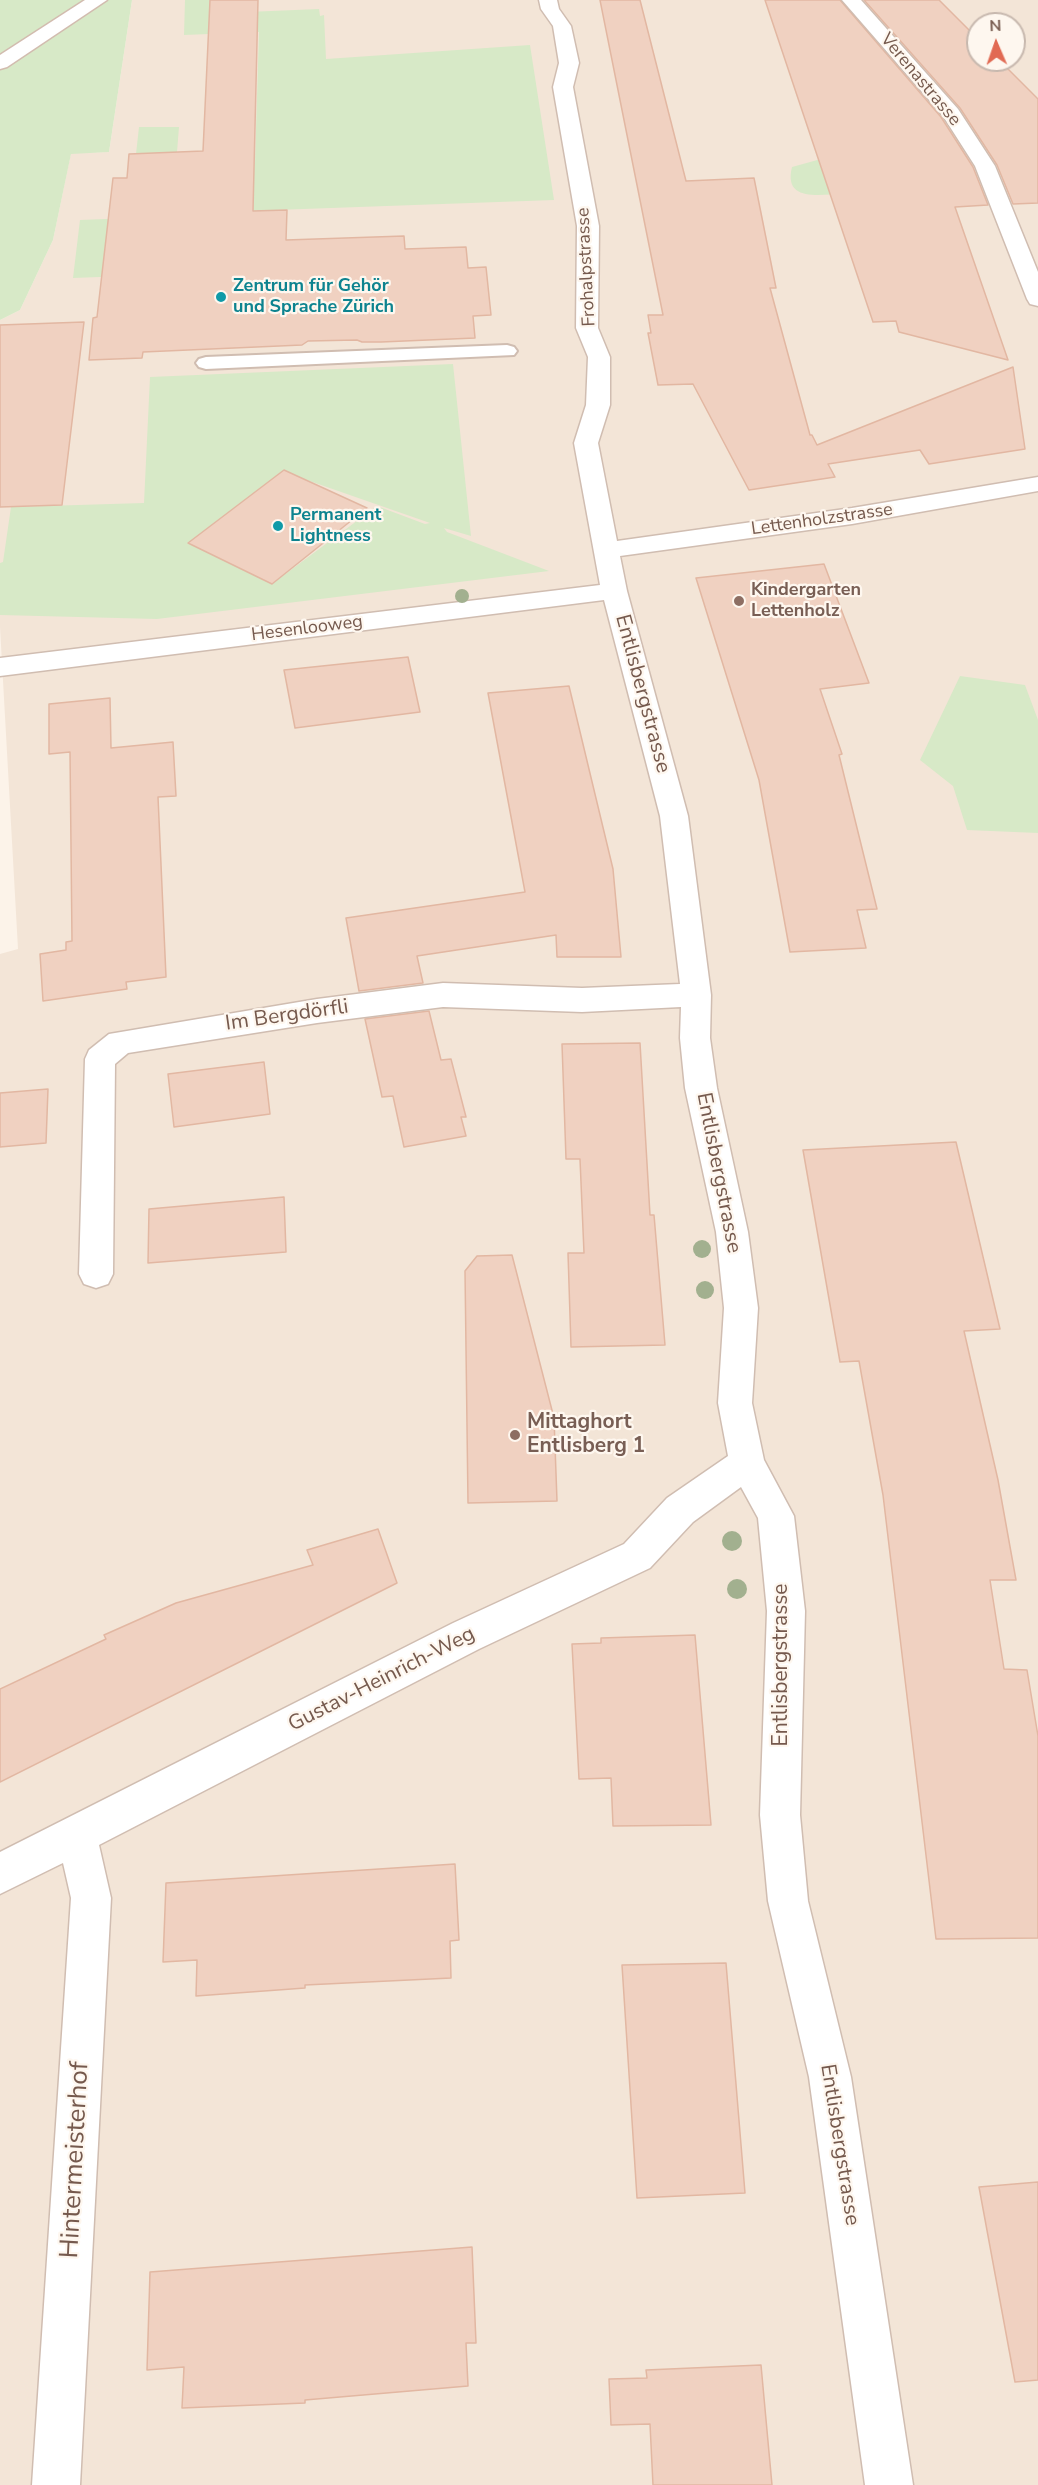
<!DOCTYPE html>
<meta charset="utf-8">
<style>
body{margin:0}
#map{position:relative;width:1038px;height:2485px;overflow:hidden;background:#fcf3e9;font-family:"Nunito Sans",sans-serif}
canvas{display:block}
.north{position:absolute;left:966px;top:12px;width:60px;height:60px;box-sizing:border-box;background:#fef7ef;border:2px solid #c7b8ae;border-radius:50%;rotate:358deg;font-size:16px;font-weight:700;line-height:24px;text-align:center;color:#75594d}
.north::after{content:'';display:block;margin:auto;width:21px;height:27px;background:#e16a53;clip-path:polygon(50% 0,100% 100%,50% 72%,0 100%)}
</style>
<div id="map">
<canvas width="1038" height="2485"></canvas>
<div class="north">N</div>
</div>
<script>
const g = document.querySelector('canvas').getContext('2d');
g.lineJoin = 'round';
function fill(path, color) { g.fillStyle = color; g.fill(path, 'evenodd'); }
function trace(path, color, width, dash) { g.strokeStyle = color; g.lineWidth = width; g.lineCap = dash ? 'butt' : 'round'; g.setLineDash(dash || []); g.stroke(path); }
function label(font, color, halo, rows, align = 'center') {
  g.font = font + ' "Nunito Sans",sans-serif'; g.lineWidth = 4.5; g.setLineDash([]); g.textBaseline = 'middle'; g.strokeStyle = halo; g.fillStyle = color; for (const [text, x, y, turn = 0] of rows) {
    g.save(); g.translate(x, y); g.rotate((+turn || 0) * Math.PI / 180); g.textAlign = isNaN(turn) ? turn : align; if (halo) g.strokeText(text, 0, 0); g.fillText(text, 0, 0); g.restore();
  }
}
const residential = new Path2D(`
 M132,0h906v2485h-1038v-1531l18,-5 -18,-322v-307l20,-10 33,-70 18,-87 38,-1zM978,24h36v36h-36z`);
const green = new Path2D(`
 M0,0h132l-23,152 -38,2 -18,86 -33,70 -20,10z
 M185,0h25l-1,21 38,-9 72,-3 1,7 4,-1 2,44 204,-14 24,155 -418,15 29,-48 90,-4 4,-131 -75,3z
 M139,127h40l-2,25 -41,2z
 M821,159l22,35c-22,0 -60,9 -51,-27z
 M156,217l-4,58 -79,3 7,-58z
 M453,364l18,172 -27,-8 3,4 102,39 -392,48 -157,-4v-52l3,-1 8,-55 133,-4 6,-126zM284,470l17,8 129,45 -5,1 -48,-18 -105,78 -83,-41z
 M960,676l65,9 13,35v113l-71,-3 -14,-44 -33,-26z`);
const building = new Path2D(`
 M210,0h48l-5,211 34,-1 -1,30 118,-4 1,13 61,-2 2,21 18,-1 5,48 -18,1 2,22 -94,4h-19l-5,-2 -49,1 -6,4 -159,7 -1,6 -53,2 4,-42 4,-1 16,-139h14l2,-24 74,-3z
 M600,0h40l46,181 68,-3 22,110h-6l40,147h2l5,10 196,-78 12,82 -96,15 -9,-14 -92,14 7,13 -86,13 -56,-106 -35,1 -10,-52h3l-3,-18h15z
 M765,0h75l101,117 32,50 15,38 -33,2 53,153 -109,-28 -3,-11 -23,1z
 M864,0h75l39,39v21h21l39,39v104l-25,1 -16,-39 -37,-57z
 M84,322l-22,183 -62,2v-182z
 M284,470l83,38 -95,76 -84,-41z
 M824,564l45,119 -49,6 22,65 -3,1 38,154 -20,1 9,38 -76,4 -31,-172 -63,-202z
 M408,657l12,55 -125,16 -11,-58z
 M569,686l44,183 8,88h-64l-1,-22 -139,21 6,27 -64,8 -13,-73 179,-26 -37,-199z
 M110,698l1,50 62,-6 3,54 -18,1 8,180 -40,5 1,7 -84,12 -3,-47 26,-4v-8l6,-1 -2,-189 -21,2v-50z
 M429,1011l12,49 10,-1 15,58h-5l5,19 -62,11 -11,-51 -11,1 -17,-78z
 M640,1043l10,172h4l11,130 -94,2 -3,-94h16l-4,-94h-14l-4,-115z
 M264,1062l6,52 -96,13 -6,-53z
 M48,1089l-2,54 -46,4v-54z
 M956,1142l44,187 -36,2 34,149 18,100h-26l14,89 23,1 11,66v202l-102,1 -53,-444 -24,-134 -19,1 -37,-212z
 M284,1197l2,55 -138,11 1,-54z
 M512,1255l42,163 3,83 -89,2 -3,-232 12,-15z
 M378,1529l19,54 -397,199v-93l106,-50 -2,-4 72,-32 137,-38 -6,-15z
 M695,1635l16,190 -98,1 -2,-48 -32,1 -7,-135 29,-1v-5z
 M455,1864l4,76 -9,1 1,37 -146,7v3l-109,8 1,-36 -34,2 3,-79z
 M726,1963l19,230 -108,5 -15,-233z
 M1038,2182v198l-23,2 -36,-195z
 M472,2247l4,96h-10l2,43 -163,14v3l-123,5 2,-41 -37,3 3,-98z
 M761,2365l11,120h-119l-3,-61 -39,1 -2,-46 38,-1 -1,-8z`);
const service = new Path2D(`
 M507,345l7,2 3,4 -3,4 -308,14 -7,-2 -3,-4 3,-4 7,-2z`);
const minor = new Path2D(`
 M539,0h18l2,9 12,17 8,37 -6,24 26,139 -1,102 12,29v48l-12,38 19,98 235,-33 186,-31v14l-186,33 -232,32 7,35 61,225 23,179 -1,43 7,50 31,144 10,76 -6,95 12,57 30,56 11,95 -5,204 8,86 43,176 62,408h-48l-56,-408 -41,-176 -8,-86 7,-204 -9,-93 -17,-31 -48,35 -43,46 -171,81 -380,196 12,53 -31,587h-48l39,-587 -8,-35 -63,31v-42l453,-229 171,-79 43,-46 61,-42 -10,-53 6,-95 -8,-76 -31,-144 -5,-50 1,-31 -99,5 -139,-5 -126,16 -189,30 -13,11 -2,210 -5,10 -12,4 -12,-4 -5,-10 6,-215 4,-9 20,-16 208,-35 126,-16 139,5 98,-4 -20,-168 -56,-216 -604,76v-18l600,-73 -26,-142 12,-38 2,-48 -12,-29 1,-102 -24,-139 6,-24 -6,-37 -12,-17z
 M842,0h19l97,109 37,57 43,106v34l-8,-2 -3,-5 -52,-133 -32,-50z`);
const secondary = new Path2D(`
 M85,0h22l-100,67 -7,2v-14z`);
const trees = [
 [462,596,7],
 [702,1249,9],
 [705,1290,9],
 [732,1541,10],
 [737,1589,10]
];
const markers = [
 [221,297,6,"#0f9aa8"],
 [278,526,6,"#0f9aa8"],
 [739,601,6,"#8d6e63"],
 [515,1435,6,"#8d6e63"]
];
const farStreetnames = [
 ["Verenastrasse",920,80,50],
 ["Frohalpstrasse",587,267,-93],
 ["Lettenholzstrasse",822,520,-8],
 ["Hesenlooweg",307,629,-7]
];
const farCulturenames = [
 ["Zentrum für Gehör",233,287],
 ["und Sprache Zürich",233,308],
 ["Permanent",290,516],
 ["Lightness",290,537]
];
const farEducationnames = [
 ["Kindergarten",751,591],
 ["Lettenholz",751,612]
];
const streetNames = [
 ["Entlisbergstrasse",642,694,75],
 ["Im Bergdörfli",287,1016,-8],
 ["Entlisbergstrasse",718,1173,79],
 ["Entlisbergstrasse",782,1665,-90],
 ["Gustav-Heinrich-Weg",382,1680,-27],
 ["Entlisbergstrasse",839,2145,81]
];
const educationNames = [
 ["Mittaghort",527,1423],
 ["Entlisberg 1",527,1447]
];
const nearStreetnames = [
 ["Hintermeisterhof",76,2160,-87]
];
fill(residential, '#f3e5d7');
fill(green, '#d7e9c7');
fill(building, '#f0d1c1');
trace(building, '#e2b7a2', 1.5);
trace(service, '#d0bdb1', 4);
trace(minor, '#d0bdb1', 3);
trace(secondary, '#d2bcaf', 3);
fill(service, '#fff');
fill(minor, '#fff');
fill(secondary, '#fff');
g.fillStyle = '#a2b08f';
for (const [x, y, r] of trees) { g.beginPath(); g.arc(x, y, r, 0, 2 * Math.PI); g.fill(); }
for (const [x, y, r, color] of markers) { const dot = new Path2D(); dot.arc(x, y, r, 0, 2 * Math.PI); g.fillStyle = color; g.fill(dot); trace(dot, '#fef7ef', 2); }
label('18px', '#75594d', '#fef7ef', farStreetnames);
label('bold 18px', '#0d838f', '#fef7ef', farCulturenames, 'left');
label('bold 18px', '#785e54', '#fef7ef', farEducationnames, 'left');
label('21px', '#75594d', '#fef7ef', streetNames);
label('bold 21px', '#785e54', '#fef7ef', educationNames, 'left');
label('26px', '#75594d', '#fef7ef', nearStreetnames);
</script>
